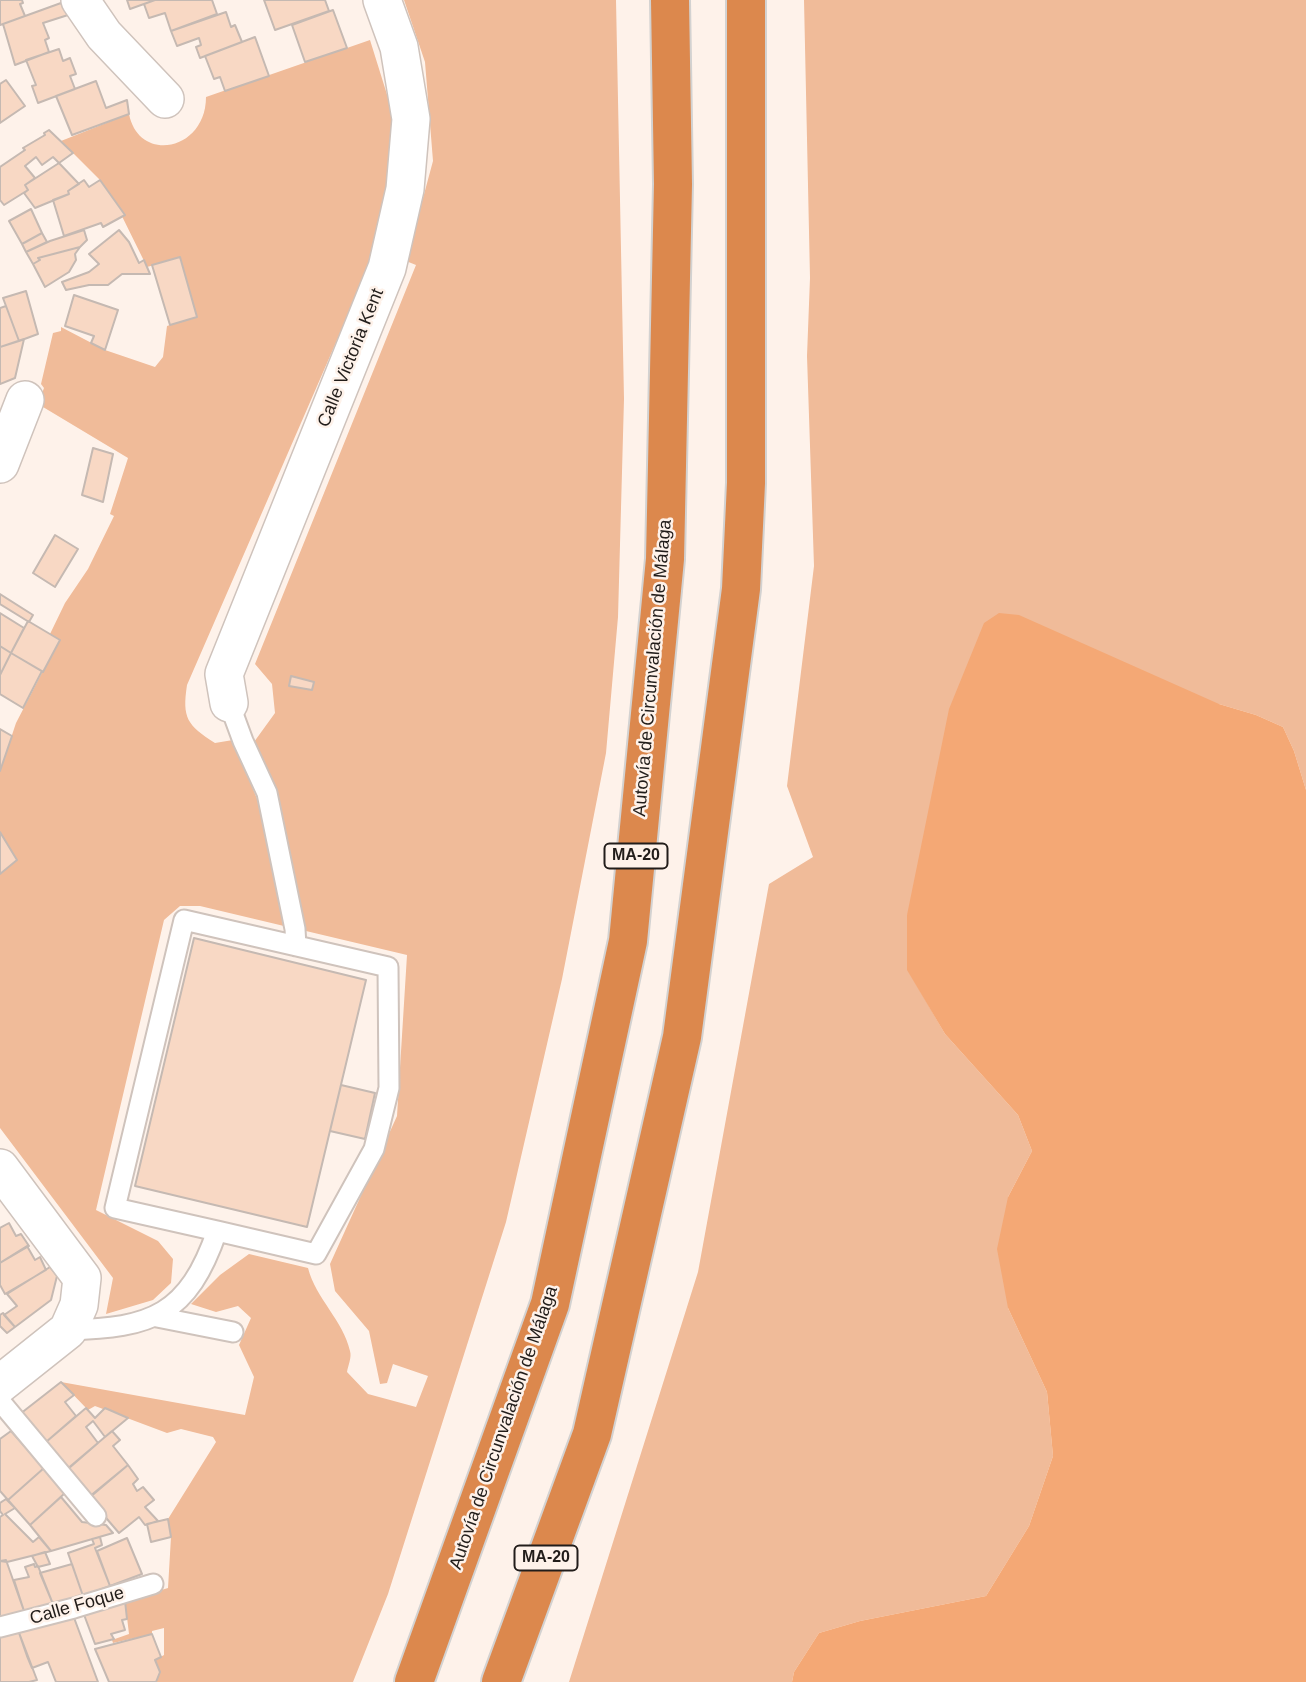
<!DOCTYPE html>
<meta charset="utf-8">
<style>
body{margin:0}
canvas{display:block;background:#fef2ea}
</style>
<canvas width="1306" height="1682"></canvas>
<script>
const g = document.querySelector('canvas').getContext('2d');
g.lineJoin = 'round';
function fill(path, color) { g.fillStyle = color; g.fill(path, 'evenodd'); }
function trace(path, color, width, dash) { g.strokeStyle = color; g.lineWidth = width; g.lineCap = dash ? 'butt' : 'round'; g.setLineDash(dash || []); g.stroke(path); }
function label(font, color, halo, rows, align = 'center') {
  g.font = font + ' Arial,sans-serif'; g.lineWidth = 5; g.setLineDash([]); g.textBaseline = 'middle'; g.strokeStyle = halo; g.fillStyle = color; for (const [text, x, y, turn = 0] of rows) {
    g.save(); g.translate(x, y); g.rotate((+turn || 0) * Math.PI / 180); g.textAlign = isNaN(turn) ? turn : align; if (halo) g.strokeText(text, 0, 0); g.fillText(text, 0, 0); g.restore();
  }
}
const green = new Path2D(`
 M404,0h212l8,399 -6,218 -12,136 -44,226 -56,243 -118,372 -35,88h-197l4,-10 -5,-12 9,-5v-27l-12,3v3l-39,9 -1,-3 17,-6 -4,-33 43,-13 3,-51 -3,-18 48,-77 -3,-5 -32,-8 -14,4 -72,-27 -7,4 -27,-28 184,33 9,-38 -15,-32 12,-27 -13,-12 -22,6 -25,-8 29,-29 29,-21 59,14c8,31 35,52 42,83 2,6 -2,15 -3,21l21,22 48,13 12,-31 -35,-12 -6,19 -7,1 -11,-53 -34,-40 -5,-27 67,-148 10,-161 -101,-24 -27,-133 -25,-56 21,-29 -3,-29 -17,-20 161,-399 -10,-4 27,-100 -8,-99z
 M804,0h502v790l-12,-39 -11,-24 -27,-12 -37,-11 -312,211 1,55 37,64 73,81 14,36 -24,46v111l39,84 6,64 -24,70 -43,70 -126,25 -41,12 -25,39 -2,10h-223l129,-410 71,-388 44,-27 -26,-71 27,-220 -7,-210 3,-78z
 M370,40l24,77 2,59 -15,63 -194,446c-5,33 0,40 28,58l18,-3 29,71 22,115 -84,-20h-20l-16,14 -68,290 62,31 15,18 -2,24 -18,17 -47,14 7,-36 -113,-150v-254l17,-14 -17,-28v-61l16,-48 43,-83 -9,-6 15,-31 23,-34 26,-53 -4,-2 18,-56 -90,-54 6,-16 -3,-4 12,-51 8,-2v-4l44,23 50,17 8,-10 4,-31 29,-10 -16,-58 -33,9 -34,-69 -13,-18 -39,-39 68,-27c10,50 77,37 77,-17z`);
const forest = new Path2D(`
 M999,613l20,2 200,89 37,11 27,12 11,24 12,39v892h-514l2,-10 25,-39 41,-12 126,-25 43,-70 24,-70 -6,-64 -39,-84 -11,-59 11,-52 24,-46 -14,-36 -73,-81 -38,-64v-55l42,-206 35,-86z`);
const building = new Path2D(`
 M0,0h22l1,3 -3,1 5,12 -25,9z
 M127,0h28l-25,9z
 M155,0h57l5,14 -46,17 -6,-18 -16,5 -5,-14z
 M264,0h61l4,11 -54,19z
 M61,3l7,12 -25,8 6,15 -4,2 4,12 -34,13 -12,-41z
 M333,10l14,38 -42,14 -13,-37z
 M226,12l5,15 4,-2 7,17 -42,16 -4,-11 5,-2 -2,-7 -22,8 -6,-15z
 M255,37l14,39 -44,15 -5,-14 -6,2 -9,-23z
 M59,49l4,12 7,-3 6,16 -6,2 5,13 -37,14 -6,-17 4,-1 -10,-25z
 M6,80l19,26 -25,17v-39z
 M96,81l10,27 21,-8 2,14 -57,21 -16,-39z
 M49,130l24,23 -14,10 -6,-6 -11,8 -6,-8 -11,9 10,12 -10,7 3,5 -24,15 -4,-5v-33l25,-17 -2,-2 22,-13 -1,-2z
 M59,163l20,21 -11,7 1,3 -34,14 -11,-15 4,-3 -3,-5z
 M84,180l5,7 11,-7 25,35 -22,12 -2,-4 -37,13 -11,-36 16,-6 -1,-3z
 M31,209l11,24 -20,11 -13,-23z
 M84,230l3,10 -7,7 -42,11 2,2 -7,4 -7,-12 24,-11z
 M119,230l10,12 10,21 5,-3 6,14h-28l-14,11h-19l-23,5 -4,-8 27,-10 10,-8 -10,-10z
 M42,233l5,9 -21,10 -4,-8z
 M80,247l-5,7 1,6 -7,12 -24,15 -12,-23 7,-4 -2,-2z
 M180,257l17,60 -27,8 -18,-60z
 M26,291l12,43 -19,7 -16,-43z
 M74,295l44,15 -13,40 -14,-7 3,-7 -29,-10z
 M6,306l13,35 -19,6v-39z
 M24,339l-9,39 -15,6v-37z
 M93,448l20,6 -10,48 -21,-7z
 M55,535l23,14 -23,38 -22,-14z
 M0,594l33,21 -4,7 -29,-18z
 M0,613l24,15 -13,25 -11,-7z
 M28,621l32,19 -17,32 -32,-19z
 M0,646l11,7 -11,22z
 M11,653l31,18 -19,37 -23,-14v-19z
 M291,676l23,6 -2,8 -23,-4z
 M0,729l12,7 -12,35z
 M0,832l17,28 -17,14z
 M194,938l172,42 -59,247 -172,-41z
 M341,1085l34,8 -10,46 -35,-8z
 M9,1223l7,13 5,-2 8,12 -29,17v-35z
 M27,1246l8,14 5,-3 6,13 -41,24 -5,-9v-22z
 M50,1267l7,9 -6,24 -36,27 -11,-12 13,-9 -10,-12z
 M3,1313l12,14 -8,6 -7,-7v-11z
 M61,1382l13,13 -9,7 11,14 -30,26 -26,-28z
 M86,1408l9,10 10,-10 23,10 -23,19 -12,-16 -7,6 12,16 -30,26 -22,-27z
 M11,1431l33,37 -36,32 -8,-9v-52z
 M112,1431l8,9 -7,6 15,19 -39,32 -23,-27z
 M128,1465l10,14 -5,5 4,7 6,-4 11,13 -9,7 13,14 -13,4 -6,-8 -20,16 -30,-35z
 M44,1468l21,25 -35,32 -22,-25z
 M61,1497l21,25 24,3 7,8 -62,18 -21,-26z
 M6,1499l9,9 -10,6 28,28 6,-5 12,14 -44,11 -7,-1v-44l3,-2 -3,-4v-8z
 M168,1519l3,18 -20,5 -4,-18z
 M100,1537l2,8 -7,3 15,38 -27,10 -15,-43 26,-9 -2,-5z
 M127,1538l15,36 -32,12 -13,-35z
 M45,1552l5,12 -12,3 -6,-11z
 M6,1560l18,51 -24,7v-57z
 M34,1564l1,3 3,-1 15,38 -29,7 -10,-31 15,-3 -4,-10z
 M72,1564l11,32 -30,8 -13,-31z
 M125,1601l2,18 -5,1 3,10 -14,4 3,5 -19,5 -12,-32z
 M73,1615l25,67h-42l-8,-20 -16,6 -5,-12 -9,-26z
 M18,1630l19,50 -8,2h-29v-47z
 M152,1634l9,23 -6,3 5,12 -4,10h-47l-14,-33z`);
const service = new Path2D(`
 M229,703l14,38 24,52 28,136 1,17
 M157,1317l76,15
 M68,1330c84,-2 120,-15 149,-99l99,23 58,-105 15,-61 -1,-121 -204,-47 -69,288 102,23
 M0,1401l96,115
 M0,1627l74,-19 79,-24`);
const minor = new Path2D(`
 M80,0l24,35 61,64
 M0,464l25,-64
 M229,703l-5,-29 163,-406 18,-79 6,-70 -12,-72 -17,-47
 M0,1168l82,110 -3,27 -11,25 -68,54`);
const motorway = new Path2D(`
 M414,1682l136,-378 78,-363 37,-382 8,-375 -3,-184
 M501,1682l91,-248 90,-397 59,-448 5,-106v-483`);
const shields = [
 [636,856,63],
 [546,1558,63]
];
const shieldNames = [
 ["MA-20",636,856],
 ["MA-20",546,1558]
];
const streetNames = [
 ["Calle Victoria Kent",351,358,-68],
 ["Autovía de Circunvalación de Málaga",653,668,-85],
 ["Autovía de Circunvalación de Málaga",504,1428,-71],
 ["Calle Foque",77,1606,-16]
];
fill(green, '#f0bb99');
fill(forest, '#f4a875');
fill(building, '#f8d8c4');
trace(building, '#c5b9b2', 2);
trace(service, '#cfc3bc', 23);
trace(minor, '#cfc3bc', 40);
trace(motorway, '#d3d2d1', 42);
trace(service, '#fff', 19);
trace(minor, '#fff', 37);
trace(motorway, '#dc884d', 38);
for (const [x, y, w] of shields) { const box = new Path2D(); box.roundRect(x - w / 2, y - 12.5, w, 25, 5); g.fillStyle = '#fef2ea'; g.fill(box); trace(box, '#221d1a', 2); }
label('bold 16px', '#221d1a', null, shieldNames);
label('18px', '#221d1a', '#fef2ea', streetNames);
</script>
